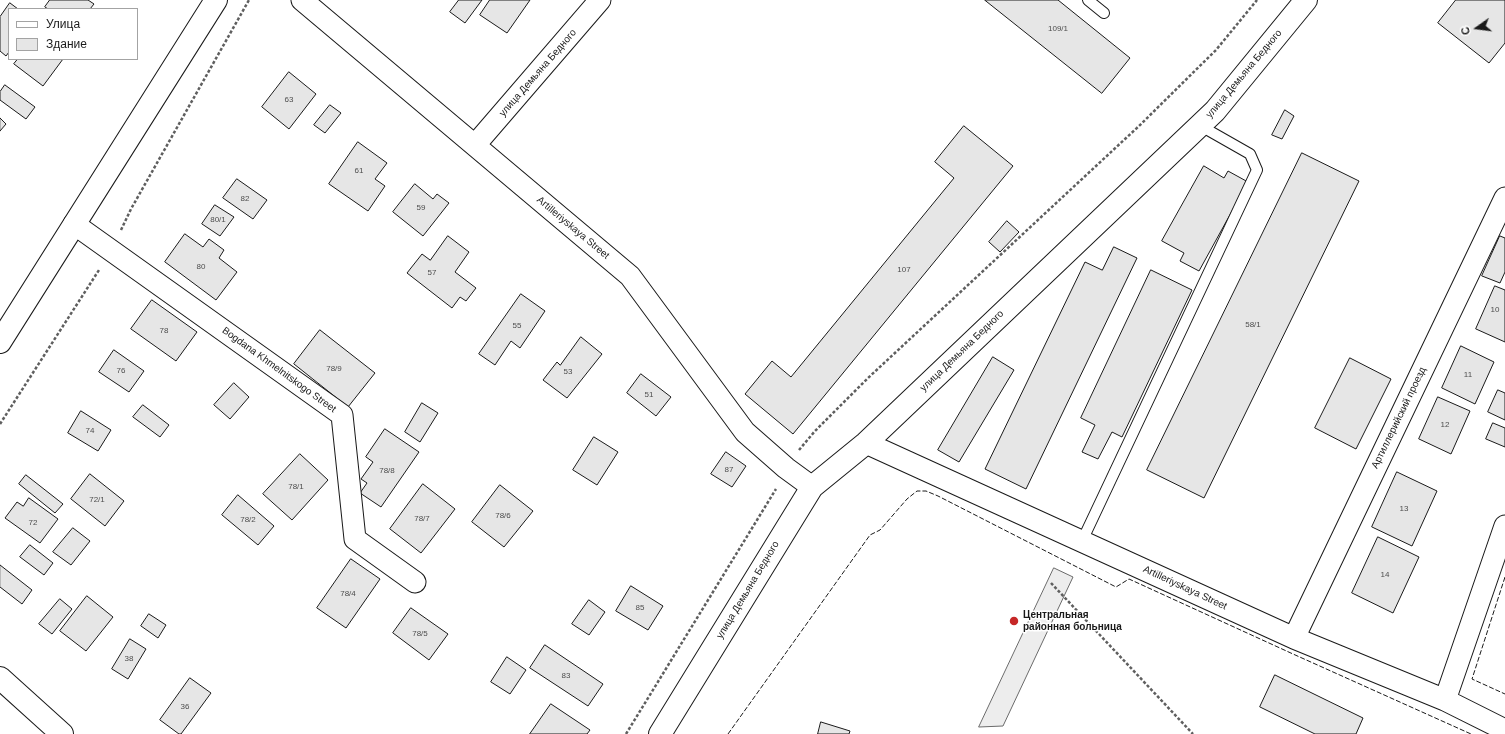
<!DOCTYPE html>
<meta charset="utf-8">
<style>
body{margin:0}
#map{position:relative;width:1505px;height:734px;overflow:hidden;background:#fff;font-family:Arial,sans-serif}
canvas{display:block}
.legend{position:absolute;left:8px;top:8px;width:130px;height:52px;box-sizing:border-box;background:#fff;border:1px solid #a3a3a3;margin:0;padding:5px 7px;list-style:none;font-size:12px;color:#1a1a1a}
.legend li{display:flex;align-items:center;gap:8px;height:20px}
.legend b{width:20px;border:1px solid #a3a3a3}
.north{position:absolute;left:1457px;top:8px;width:40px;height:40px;-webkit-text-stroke:3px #fff;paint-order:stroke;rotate:256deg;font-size:11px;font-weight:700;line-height:16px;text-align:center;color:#1a1a1a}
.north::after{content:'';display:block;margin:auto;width:14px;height:18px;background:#1a1a1a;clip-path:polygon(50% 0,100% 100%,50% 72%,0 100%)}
</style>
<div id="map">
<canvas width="1505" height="734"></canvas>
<ul class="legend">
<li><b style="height:5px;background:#fff"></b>Улица</li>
<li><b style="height:11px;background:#e6e6e6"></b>Здание</li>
</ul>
<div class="north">С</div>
</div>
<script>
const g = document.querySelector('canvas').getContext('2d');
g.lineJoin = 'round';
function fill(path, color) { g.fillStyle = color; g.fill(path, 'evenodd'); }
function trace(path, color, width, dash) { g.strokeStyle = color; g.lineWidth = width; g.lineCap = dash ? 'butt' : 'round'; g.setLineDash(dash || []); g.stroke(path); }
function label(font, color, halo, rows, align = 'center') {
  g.font = font + ' Arial,sans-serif'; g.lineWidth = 3; g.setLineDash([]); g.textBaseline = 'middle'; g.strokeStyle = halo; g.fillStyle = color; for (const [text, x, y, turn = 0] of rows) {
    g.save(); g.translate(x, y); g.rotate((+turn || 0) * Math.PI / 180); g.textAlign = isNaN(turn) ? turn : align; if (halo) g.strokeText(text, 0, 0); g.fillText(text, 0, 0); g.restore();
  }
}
const parking = new Path2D(`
 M1054,568l19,9 -70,149 -24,1z`);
const building = new Path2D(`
 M50,0h38l6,4 -4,5h-42l-3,-2z
 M459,0h23l-17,23 -15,-11z
 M490,0h40l-23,33 -27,-18z
 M985,0h73l72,58 -28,35z
 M1456,0h49v43l-16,20 -51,-40z
 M10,3l8,6h-9v43l-3,4 -6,-5v-34z
 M18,59h45l-20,27 -29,-22z
 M289,72l27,22 -27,35 -27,-22z
 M5,85l30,22 -9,12 -26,-19v-8z
 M330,105l11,8 -16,20 -11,-8z
 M1285,110l9,6 -12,23 -10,-4z
 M0,118l6,6 -6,7z
 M964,126l49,40 -220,268 -48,-40 27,-33 19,16 163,-199 -19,-16z
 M358,142l29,21 -12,16 10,7 -17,25 -39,-27z
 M1302,153l57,28 -155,317 -57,-28z
 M1204,166l20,12 4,-7 20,11 -49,89 -19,-10 4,-8 -22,-12z
 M237,179l30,21 -14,19 -30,-21z
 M415,184l18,15 4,-5 12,9 -26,33 -30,-24z
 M215,205l19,12 -14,19 -18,-12z
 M1007,221l12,11 -19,20 -11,-10z
 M185,234l18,13 6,-8 15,11 -5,8 18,14 -21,28 -51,-38z
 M448,236l21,16 -14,20 21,16 -10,13 -6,-4 -8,11 -45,-35 15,-19 8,6z
 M1500,236l5,2v34l-5,11 -18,-7z
 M1114,247l23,11 -111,231 -41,-20 100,-207 17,8z
 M1151,270l41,20 -70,147 -10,-5 -14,27 -16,-7 13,-27 -14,-7z
 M1495,286l10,4v52l-29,-13z
 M521,294l24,17 -25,37 -9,-7 -16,24 -16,-11z
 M152,300l45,32 -21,29 -45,-32z
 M320,330l55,43 -27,34 -54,-43z
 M581,337l21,17 -35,44 -24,-18 14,-18 3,3z
 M1461,346l33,16 -19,42 -33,-16z
 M114,350l30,21 -15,21 -30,-20z
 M993,357l21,13 -55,92 -21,-12z
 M1350,358l41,21 -35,70 -41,-21z
 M641,374l30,23 -15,19 -29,-23z
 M234,383l15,14 -19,22 -16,-14z
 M1498,390l7,3v27l-17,-8z
 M1438,397l32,14 -19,43 -32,-15z
 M422,403l16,10 -18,29 -15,-10z
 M143,405l26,20 -9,12 -27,-20z
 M81,411l30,19 -13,21 -30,-18z
 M1493,423l12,5v19l-19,-8z
 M385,429l34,23 -38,55 -21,-14 7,-10 -6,-4 12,-17 -7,-5z
 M594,437l24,15 -21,33 -24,-15z
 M726,452l20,14 -14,21 -21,-13z
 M300,454l28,26 -36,40 -29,-26z
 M1397,472l40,19 -25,55 -40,-19z
 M90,474l34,27 -19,25 -34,-27z
 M26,475l37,29 -8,9 -36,-29z
 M423,484l32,25 -34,44 -31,-24z
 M500,485l33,26 -29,36 -32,-25z
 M238,495l36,31 -16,19 -36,-30z
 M29,498l29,21 -18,24 -35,-25 12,-16 6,4z
 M73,528l17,13 -19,24 -18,-13z
 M1378,537l41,20 -26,56 -41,-20z
 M30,545l23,18 -9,12 -24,-18z
 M351,559l29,20 -34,49 -29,-20z
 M0,565l32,25 -10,14 -22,-17z
 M631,586l32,20 -15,24 -32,-19z
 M87,596l26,21 -27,34 -26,-20z
 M60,599l12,10 -20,25 -13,-10z
 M589,600l16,12 -16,23 -17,-11z
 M411,608l37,26 -19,26 -36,-27z
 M149,614l17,11 -8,13 -17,-12z
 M130,639l16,10 -18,30 -16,-10z
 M545,645l58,39 -15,22 -58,-38z
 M507,657l19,13 -16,24 -19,-12z
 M1275,675l88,43 -7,16h-41l-55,-27z
 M190,678l21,15 -30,41h-2l-19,-14z
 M551,704l39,26 -3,4h-57z
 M821,722l29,9 -1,3h-31z`);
const path = new Path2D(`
 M121,230l10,-21 118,-209
 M0,424l99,-154
 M799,450l16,-19 53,-53 271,-252 77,-76 41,-50
 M1051,583l142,151
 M626,734l150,-245`);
const lane = new Path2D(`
 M1088,0l16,13
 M1082,541l175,-371 -7,-16 -51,-29`);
const street = new Path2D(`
 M302,0l328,276 115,156 41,36 26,19
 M475,145l125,-145
 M74,224l268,191 13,124 60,43
 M866,443l428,195 151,62 60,30
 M1294,638l211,-440
 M1445,700l60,-174`);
const secondary = new Path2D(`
 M0,342l216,-342
 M0,678l62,56
 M660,734l152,-247 54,-44 349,-332 91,-111`);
const fence = new Path2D(`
 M1505,577l-33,102 33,15
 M728,734l142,-199 10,-5 27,-31 10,-8h9l12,5 178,91 13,-8 164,75 178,80`);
const markers = [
 [1014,621,5,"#c62828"]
];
const numberNames = [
 ["109/1",1058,29],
 ["63",289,100],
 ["61",359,171],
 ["82",245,199],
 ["59",421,208],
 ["80/1",218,220],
 ["80",201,267],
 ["107",904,270],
 ["57",432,273],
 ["10",1495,310],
 ["58/1",1253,325],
 ["55",517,326],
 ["78",164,331],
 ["78/9",334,369],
 ["76",121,371],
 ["53",568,372],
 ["11",1468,375],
 ["51",649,395],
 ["12",1445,425],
 ["74",90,431],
 ["87",729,470],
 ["78/8",387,471],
 ["78/1",296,487],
 ["72/1",97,500],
 ["13",1404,509],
 ["78/6",503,516],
 ["78/7",422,519],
 ["78/2",248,520],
 ["72",33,523],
 ["14",1385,575],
 ["78/4",348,594],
 ["85",640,608],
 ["78/5",420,634],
 ["38",129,659],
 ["83",566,676],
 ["36",185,707]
];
const streetNames = [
 ["улица Демьяна Бедного",538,73,-49],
 ["улица Демьяна Бедного",1244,74,-50],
 ["Artilleriyskaya Street",573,228,40],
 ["улица Демьяна Бедного",962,351,-44],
 ["Bogdana Khmelnitskogo Street",279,370,36],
 ["Артиллерийский проезд",1399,418,-64],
 ["Artilleriyskaya Street",1185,588,25],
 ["улица Демьяна Бедного",748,590,-59]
];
const poiNames = [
 ["Центральная",1023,615],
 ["районная больница",1023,627]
];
fill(parking, '#ededed');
trace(parking, '#6a6a6a', 1);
fill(building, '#e6e6e6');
trace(building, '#1a1a1a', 1);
trace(lane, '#1a1a1a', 12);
trace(street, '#1a1a1a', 23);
trace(secondary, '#1a1a1a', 24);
trace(path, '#5f5f5f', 2.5, [3, 2]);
trace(lane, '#fff', 10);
trace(street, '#fff', 21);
trace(secondary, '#fff', 22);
trace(fence, '#1a1a1a', 1, [5, 2]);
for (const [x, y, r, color] of markers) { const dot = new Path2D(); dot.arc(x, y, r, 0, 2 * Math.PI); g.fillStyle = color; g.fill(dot); trace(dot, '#fff', 1.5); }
label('8px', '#4d4d4d', null, numberNames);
label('10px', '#1a1a1a', '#fff', streetNames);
label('bold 10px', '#1a1a1a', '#fff', poiNames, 'left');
</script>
